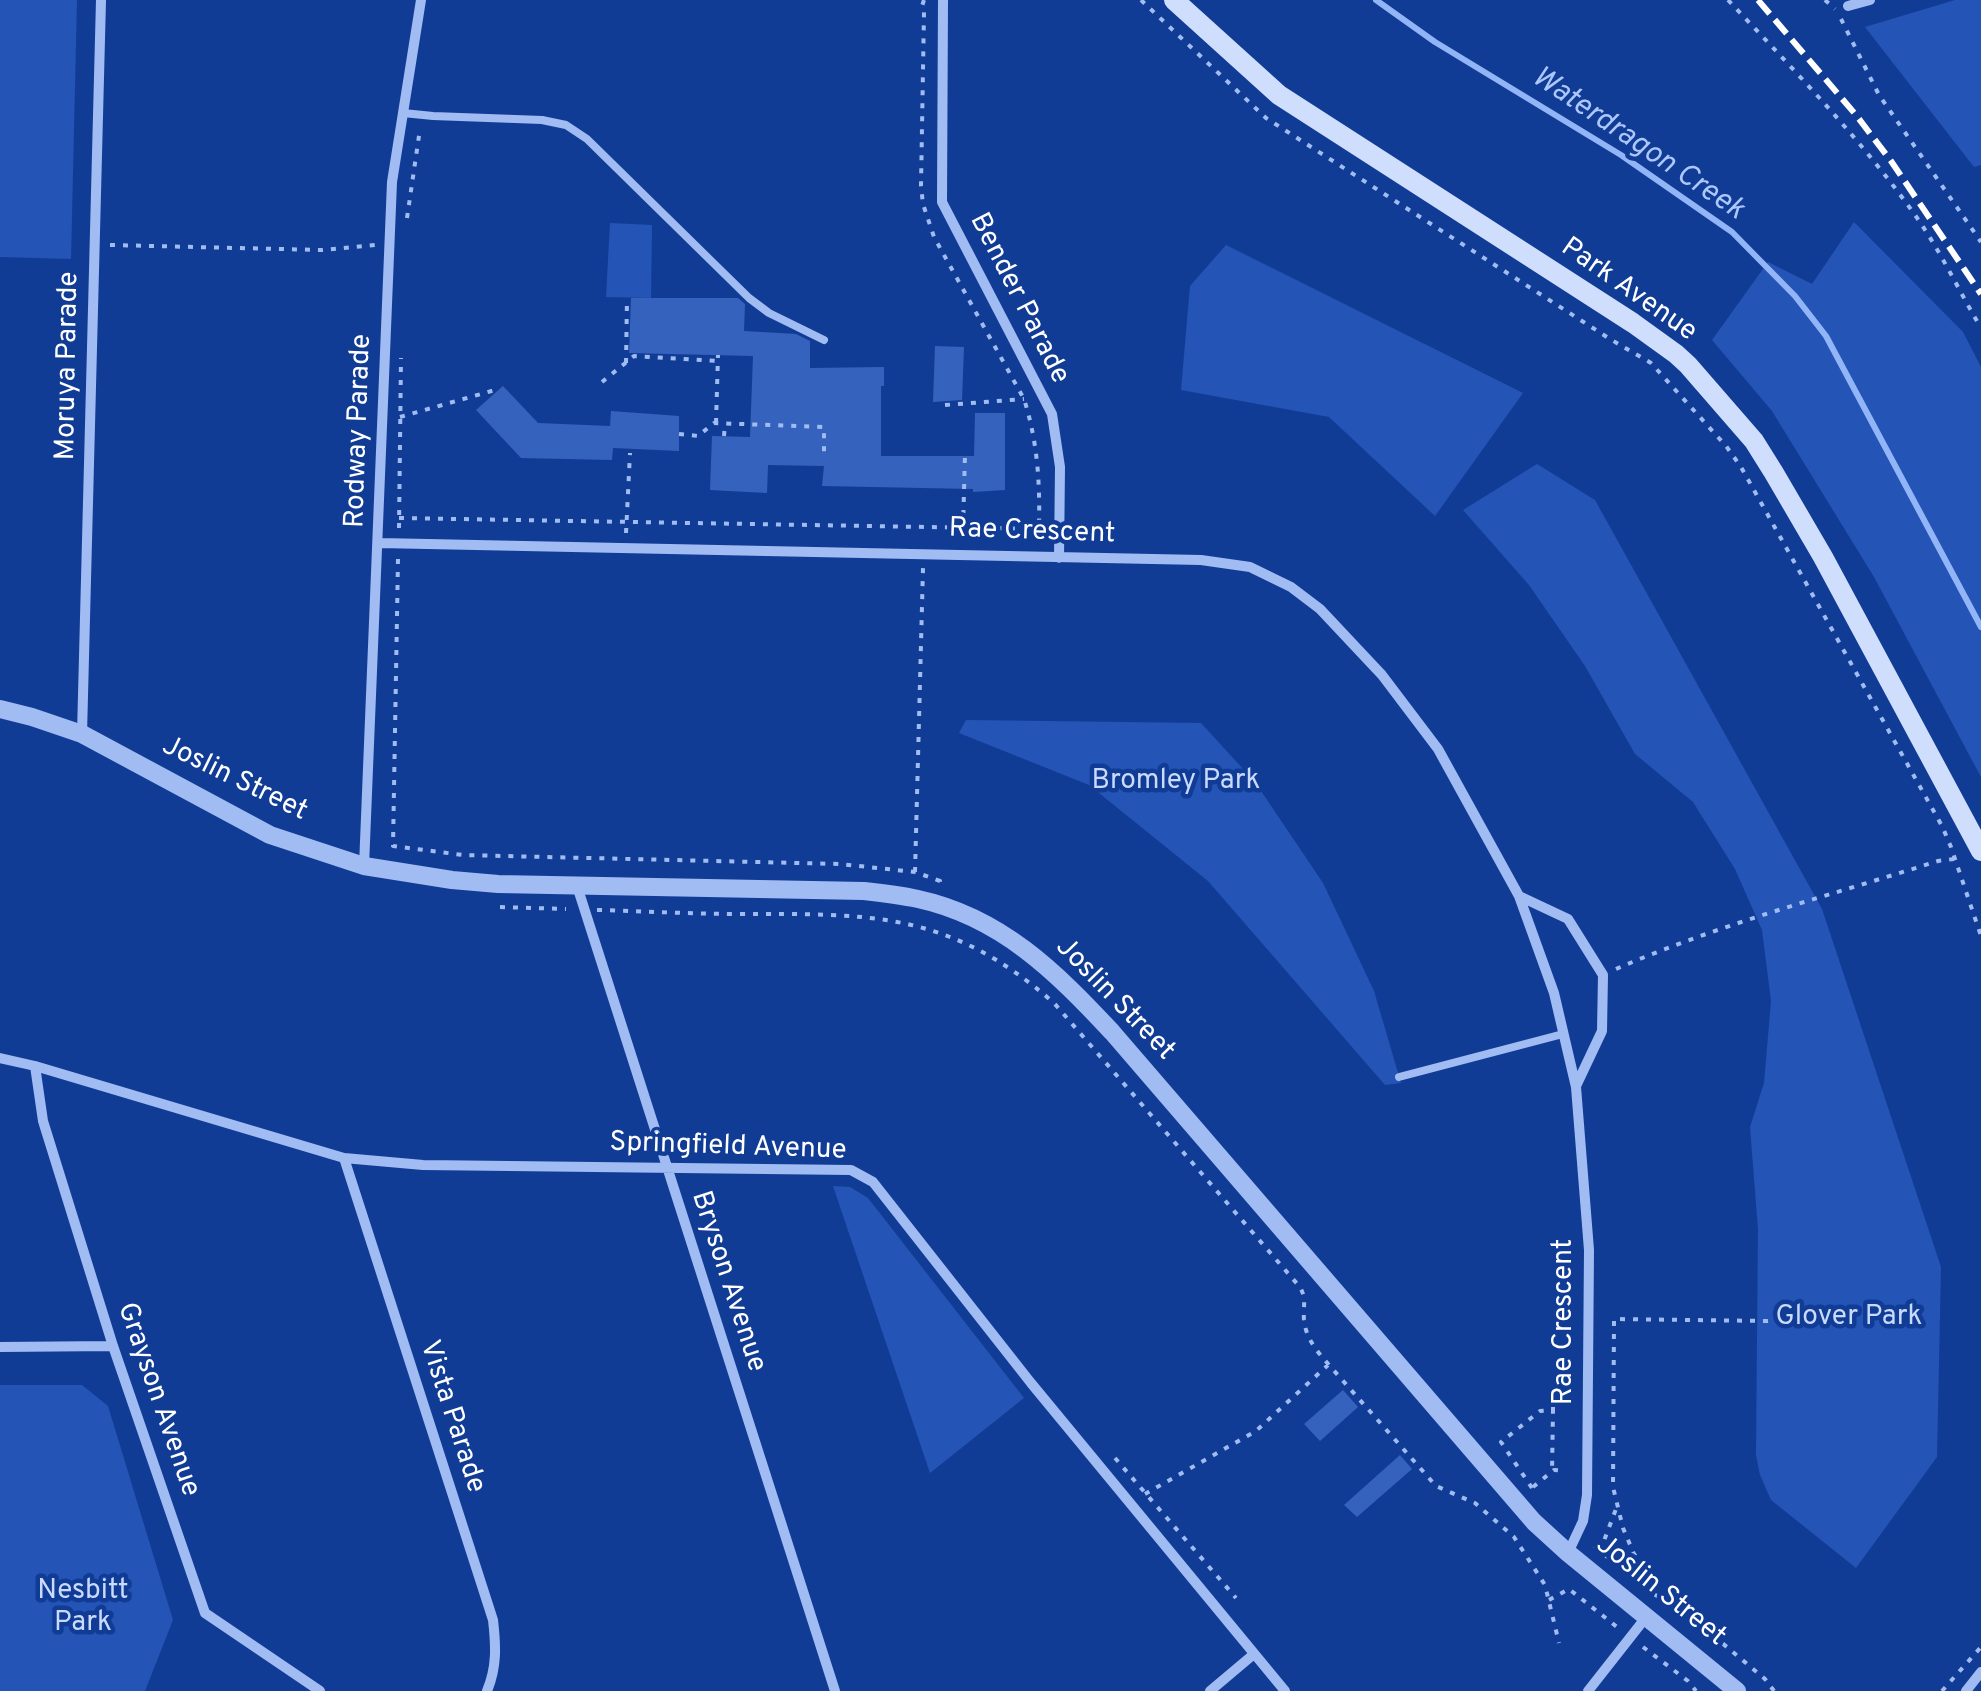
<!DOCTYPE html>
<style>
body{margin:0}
canvas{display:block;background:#113c96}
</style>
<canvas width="1981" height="1691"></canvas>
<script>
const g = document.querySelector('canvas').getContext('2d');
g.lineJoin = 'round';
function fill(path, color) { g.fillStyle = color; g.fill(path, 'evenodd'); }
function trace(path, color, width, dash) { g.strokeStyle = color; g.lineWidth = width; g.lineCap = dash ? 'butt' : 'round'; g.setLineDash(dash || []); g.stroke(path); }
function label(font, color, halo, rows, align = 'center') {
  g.font = font + ' Overpass,sans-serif'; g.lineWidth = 9; g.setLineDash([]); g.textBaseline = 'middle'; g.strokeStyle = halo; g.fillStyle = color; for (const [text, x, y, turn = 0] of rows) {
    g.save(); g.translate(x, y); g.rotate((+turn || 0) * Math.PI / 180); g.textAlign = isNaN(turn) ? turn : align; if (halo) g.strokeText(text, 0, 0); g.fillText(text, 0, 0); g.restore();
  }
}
const green = new Path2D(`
 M0,0h77l-6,259 -71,-2z
 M1955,0h26v165l-7,2 -109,-140z
 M1854,222l109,110 18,35v410l-107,-200 -102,-166 -60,-71 56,-78 44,22z
 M610,223l42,2 -1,73 -45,-1z
 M1226,245l297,148 -88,123 -106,-99 -148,-27 9,-104z
 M1537,464l58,36 227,409 119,358 -4,190 -81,111 -85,-68 -11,-25 -4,-20 2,-226 -8,-102 14,-44 7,-82 -9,-71 -27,-61 -42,-67 -58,-48 -50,-88 -56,-81 -66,-75z
 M966,720l235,3 54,59 68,101 51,108 27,92 -16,2 -177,-204 -119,-96 -130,-52z
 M833,1186l17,1 18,11 156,200 -94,75z
 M0,1385h82l26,21 65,214 -28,71h-145z`);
const stream = new Path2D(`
 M1376,0l59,42 186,113 111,77 63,64 31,40 155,291`);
const building = new Path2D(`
 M631,298h107l7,6 -1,27 52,3 14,7v27l74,-1v19h-3v70h93l1,-43h30v77l-32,2v-3l-151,-3 2,-20 -56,-1 -1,28 -57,-3 2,-54 38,1 3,-81 -124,-3z
 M935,346l29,1 -2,53 -29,2z
 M503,386l35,37 72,3 1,-15 68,5v35l-66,-3 -1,12 -91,-2 -45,-48z
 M1343,1390l15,17 -38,34 -16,-17z
 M1400,1455l12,14 -55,48 -13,-12z`);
const path = new Path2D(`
 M924,0l-2,6 2,6 -3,174 2,18 11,33 90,162c14,44 16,85 15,130
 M1141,0l125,118 344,221 41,24 75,83 15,21 201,359 9,21 30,89
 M1728,0c65,69 132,138 187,215 25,35 44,76 66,113
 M1825,0l10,9
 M1841,19l38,76 102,147
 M407,218l13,-89
 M110,245l212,5 53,-5
 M626,363l1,-65
 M602,382l32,-26 84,5
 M945,405l79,-6
 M400,417l95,-27
 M716,423l2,-68
 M679,434l19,2 16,-13 110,4v28
 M724,436l1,-12
 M399,518l645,11
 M399,528l2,-170
 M963,528l2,-74
 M626,533l4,-80
 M398,559l-5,287 70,9 377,9 75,8 25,9 -1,3
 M915,872l8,-304
 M500,907l66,2
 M597,910c47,1 93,4 140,4 132,0 211,-4 317,89l245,283c8,11 4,21 5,34 2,19 13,31 25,45l107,121 39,17 39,34 31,48 14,58
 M1616,969c104,-45 215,-74 322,-108l16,-2
 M1553,1410v-22
 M1115,1458l121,140
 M1533,1487l21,-17 11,1
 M1532,1488l-31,-46 39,-31 13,-1 -1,62
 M1145,1494l111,-63 72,-66
 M1594,1546l57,47 15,7
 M1598,1550l4,-4 14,-37
 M1549,1600l20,-11 48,38
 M1643,1647l45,34 8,10
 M1774,1691l-9,-12 -62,-52 -32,-23 -37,-50 -11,-26 -10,-41 1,-168 153,2 145,-14
 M1942,1691l39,-44`);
const service = new Path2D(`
 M403,113l30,3 109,4 24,5 21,14 162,159 20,15 55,27
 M1399,1077l164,-43`);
const minor = new Path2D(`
 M943,0l-1,202 110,212 8,53 -1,91
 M1848,6l22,-6
 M379,543l822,17 49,7 41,20 29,22 62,66 56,74 81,147 35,97 22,94 13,163 -2,245 -4,26 -15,32
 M82,734l19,-734
 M364,866l28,-684 29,-182
 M577,886l258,805
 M1519,896l49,23 35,56 -1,56 -26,55
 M0,1058l35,8 309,92 79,7 428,5 22,12 158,201 254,308
 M35,1066l8,55 70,225 92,267 115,78
 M344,1158l149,462c3,26 4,47 -6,71
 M0,1347l113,-1
 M1210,1691l44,-37
 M1588,1691l59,-75
 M1966,1691l15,-19`);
const tertiary = new Path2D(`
 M0,709l32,8 50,17 188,101 94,31 88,14 46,4 366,7c18,2 36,4 54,8 83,18 138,73 194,133l422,490 34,31 169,138`);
const secondary = new Path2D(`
 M1174,0l105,95 354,228 43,31 12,11 66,76 20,32 49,84 158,294`);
const rail = new Path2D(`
 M1758,0l98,115 35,46 90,133`);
const streetNames = [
 ["Park Avenue",1628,291,35],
 ["Bender Parade",1018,299,63],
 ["Moruya Parade",69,366,-89],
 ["Rodway Parade",360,431,-88],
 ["Rae Crescent",1032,533,2],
 ["Joslin Street",234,780,26],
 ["Joslin Street",1114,1000,46],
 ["Springfield Avenue",728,1148,2],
 ["Bryson Avenue",727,1282,72],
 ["Rae Crescent",1565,1322,-90],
 ["Grayson Avenue",157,1400,71],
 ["Vista Parade",451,1417,72],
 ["Joslin Street",1660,1592,39]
];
const parkNames = [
 ["Bromley Park",1176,782],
 ["Glover Park",1849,1318],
 ["Nesbitt",83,1592],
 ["Park",83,1624]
];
const waterNames = [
 ["Waterdragon Creek",1637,145,34]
];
fill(green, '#2454b5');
trace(stream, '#92b5f7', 6);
fill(building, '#3562bc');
trace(path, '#a1bcf3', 4, [5, 8]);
trace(service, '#a1bcf3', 8);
trace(minor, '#a1bcf3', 10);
trace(tertiary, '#a1bcf3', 18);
trace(secondary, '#d0defd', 20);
trace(rail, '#fff', 6, [18, 8]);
label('28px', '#fff', '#113c96', streetNames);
label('28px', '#c9dafd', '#113c96', parkNames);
label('italic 30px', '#adc7fa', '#113c96', waterNames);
</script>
